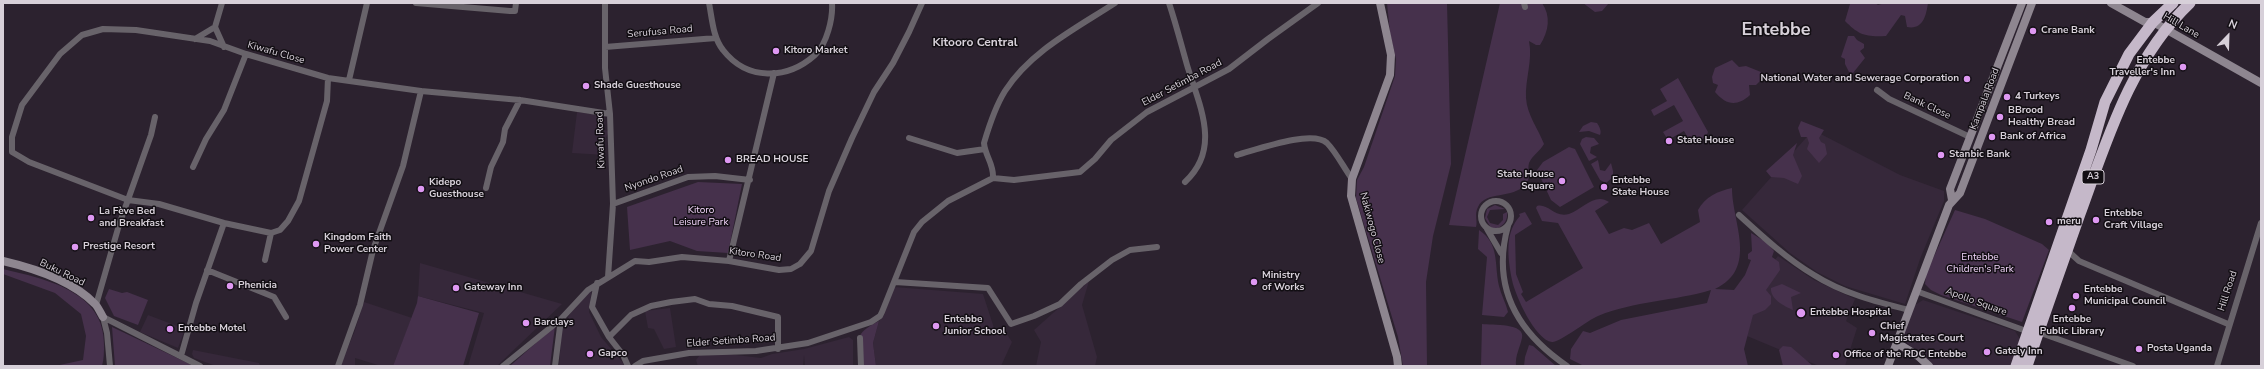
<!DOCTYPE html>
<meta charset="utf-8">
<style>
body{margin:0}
#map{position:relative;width:2264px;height:369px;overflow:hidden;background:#2c222f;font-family:"Nunito Sans",sans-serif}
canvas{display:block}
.frame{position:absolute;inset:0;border:4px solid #d7d0d9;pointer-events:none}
.north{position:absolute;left:2208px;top:16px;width:40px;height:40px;-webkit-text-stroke:3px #120e13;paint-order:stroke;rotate:23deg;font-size:11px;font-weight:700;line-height:16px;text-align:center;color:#d7d0d9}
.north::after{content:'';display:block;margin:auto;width:14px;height:18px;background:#d7d0d9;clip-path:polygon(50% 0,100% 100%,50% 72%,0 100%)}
</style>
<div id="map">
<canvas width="2264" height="369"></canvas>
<div class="frame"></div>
<div class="north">N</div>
</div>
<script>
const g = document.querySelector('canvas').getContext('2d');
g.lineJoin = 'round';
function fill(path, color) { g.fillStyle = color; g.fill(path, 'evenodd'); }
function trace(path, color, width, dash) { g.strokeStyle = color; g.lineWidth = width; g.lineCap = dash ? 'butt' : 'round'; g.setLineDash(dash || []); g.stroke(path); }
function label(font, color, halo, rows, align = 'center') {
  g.font = font + ' "Nunito Sans",sans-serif'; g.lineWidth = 3; g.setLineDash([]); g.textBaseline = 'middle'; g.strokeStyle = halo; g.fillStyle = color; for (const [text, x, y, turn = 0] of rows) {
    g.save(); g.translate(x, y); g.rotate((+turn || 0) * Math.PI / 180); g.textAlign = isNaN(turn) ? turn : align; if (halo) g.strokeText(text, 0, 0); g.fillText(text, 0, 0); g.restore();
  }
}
const built = new Path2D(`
 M577,112l28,4 -1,14 6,1 -9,14 4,10 -33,-2z
 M1813,130l87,45 44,16v10l-24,58 -15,45 -60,-18 -28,-14 -27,-19 -48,-43z
 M1778,256l36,24 41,19 -9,22 11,7 -12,38h-26l-72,-30 8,-32 19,-43z
 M420,263l142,41 -64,61 -30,1 16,-53 -66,-17z
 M1089,281l-7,24 15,52 -2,9h-59l5,-24 -7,-12z
 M592,286l-3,26 12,25 23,27 -1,2h-64l3,-38 13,-23z
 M894,287l89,7 12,37 11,2 6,9 -11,24h-125l-3,-23 6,-22 5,-6z
 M1923,300l92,31 5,8 -10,27h-78l-28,-26 -1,-5 12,-30z
 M364,302l48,16 -19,48h-12l-26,-8v8h-15l14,-33z
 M670,308l6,39 -12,2 -10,-20 -6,-1 -3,-17z
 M148,315l37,14 -7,19 -38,-16z
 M849,337l4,3v26h-48l-1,-11 -1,11h-105l-2,-6 7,-9 58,7 11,-4 32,-5z
 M193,350l66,13 1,3h-44l-22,-8 -2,-4z`);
const green = new Path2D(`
 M1387,3h60l4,161 -18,72 -7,46 1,84h-24l-5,-29 -42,-139 1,-18 7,-13 31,-91 1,-17 -6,-26z
 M1500,3h42c9,13 7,28 -2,42h-4l-7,-4c4,19 -4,38 -3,57 1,17 12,30 18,46 -4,7 -12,12 -15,19 -2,7 2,15 -3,21 -14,16 -40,6 -48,23 -4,7 0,15 -2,20l-27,-2z
 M1583,3h26l-7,8 -7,1z
 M1853,3h22l3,2 7,-2h43c-2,13 -5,27 -21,24l-2,-11 -4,-1 -15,21c-21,1 -27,-1 -41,-15l5,-17z
 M1848,36h6l3,4 7,4v4l-4,3 5,7 -12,15 -4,-1 -4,-8v-5l-4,-2z
 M1732,60l7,7 7,-1 15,6 -1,9 -4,4h-7l1,10c-13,12 -24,10 -35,-3l3,-7 -5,-2 -1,-6 3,-9z
 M1678,78l30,54 -2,5 -14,8 -8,-14 -16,9 -5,-8 20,-11 -9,-16 -20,11 -3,-6 16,-9 -7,-12z
 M1801,121l23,9 -5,8 2,4 4,2 2,10 -8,9 -12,-14 2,-6 -2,-6h-6l-3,-9z
 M1591,122l6,1c2,3 5,8 3,12l-11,-4 -10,1 4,-6z
 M1586,137l8,1 5,6 -8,3 -1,6 7,4 -8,4 -9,-17 2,-5z
 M1797,143l-4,12 9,21 -4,8 -14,-6 -13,-1 -5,-6z
 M1569,147l6,2 19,38 -34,20 -9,-7 -14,-30 6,-8z
 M1598,160l2,10 5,1 6,-8 2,8v6l-7,6 -6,-3 -9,-16z
 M698,182l44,2 -14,69 -31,-2 -27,-10 -40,9 -3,-43z
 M1732,188c0,35 27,80 -17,101l19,1 11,-15 6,-15 -3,-1v-5l4,-3 -1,-18 15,9 8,9 -2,6 7,5 1,8 -14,20 5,6v8l-6,6 -12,5 -9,34 4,17h-164l-14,-7 1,-10 12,-18 7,2 31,-13 86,-17 4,-13c-36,11 -77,11 -113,26 -10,4 -39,27 -46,26 -17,-2 -37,-47 -40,-62 -4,-21 -8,-47 8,-64l-1,-2 6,-2 7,12 -17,11 1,39 7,18 -2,2 5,8 57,-34 -25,-45 -16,-2 -6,-13 1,-2c11,-3 17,12 32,8 14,-5 26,-22 40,-12l-14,9 14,23 15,-6 8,2 17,-7 12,21 39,-22 -2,-12c7,-13 20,-19 34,-22z
 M1495,205l10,4 -15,1 -3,7 3,6 8,2 5,-5v-6l4,-2c1,8 -3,13 -9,16h-7l-6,-10 2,-9z
 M1955,210l30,9 57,25 7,6 -27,72 -81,-27 -10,-5 -6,-6 1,-10z
 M1479,230c21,14 15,34 20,56 2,9 7,17 9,26l-4,5 -22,-2 5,-58 -9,-8z
 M3,269c42,10 102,22 101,76 0,7 0,14 -2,21h-47l28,-6 3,-24 -5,-22 -26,-21 -52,-19z
 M1782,284l19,9 -10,4 2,13c-9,-4 -23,-11 -22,-22z
 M109,289l13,4 5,-1 21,8 -10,25 -24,-9 -9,-18z
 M418,296l61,17 -16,53h-70l24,-63z
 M879,321l-6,22 3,23h-14c-3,-28 -10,-31 17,-45z
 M1482,324c10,1 44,-1 40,14 -2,10 -7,17 -6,28h-35z
 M555,326l-5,40h-40z
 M112,327l82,39h-79z
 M1529,345l4,1 23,20h-32l1,-9z
 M1783,346l8,1 22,19h-30l-4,-16z`);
const street = new Path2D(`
 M222,3l-7,24 9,20
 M416,3l94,8h5l1,-8
 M605,3v65l5,46 3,90 -5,73
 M709,3c3,15 4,35 14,47 24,31 64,30 92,5 12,-11 18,-37 17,-52
 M1169,3c7,21 12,41 18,62 12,40 35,83 -2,117
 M1524,3l1,4
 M195,39l20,-12
 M605,47l111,-9
 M328,78l-1,23 -28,100 -11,20 -8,9 -9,3 -47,-10 -65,-19 -31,-4 -99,-38 -17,-10v-15l10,-32 38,-51 22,-19 21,-6 33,1 74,11 36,13 82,24 93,13 99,9 90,14
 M349,80l18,-77
 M1877,90l12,9 81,38
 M909,138l48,15 28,-4
 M1237,155c19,-5 75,-26 90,-12 9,9 17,25 25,36
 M193,167l13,-28 18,-29 22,-56
 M993,178c1,-14 -8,-22 -9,-35 5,-17 11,-36 21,-52 26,-40 70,-62 110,-88
 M486,188l5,-21 12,-25 2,-13 15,-29
 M1481 216a15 15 0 1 1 30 0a15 15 0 1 1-30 0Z
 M613,204l75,-27 27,-1 35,4
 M1739,215c23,21 48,44 75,60 28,18 63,27 95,35
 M1508,226c-17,61 9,106 59,140
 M1487,229l14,24
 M2067,250l12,11 149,63
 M265,260l6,-27
 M729,261l45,-188
 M207,270l67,27 12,20
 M895,282l93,6 23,36 23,-8 26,-12 21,-20 31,-24 18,-10 27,-3
 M597,283l-5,24 17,30 14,18 5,11
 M1916,291l113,41
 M96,305l23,-80 32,-90 4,-18
 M103,317l97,49
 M103,317l4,16 3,33
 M2038,332l95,34
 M609,337l22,-22 20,-9 20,-4 24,-3 14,5 23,2 46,11v32
 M860,338l1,28
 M181,356l15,-53 28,-80
 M338,366l22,-61 13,-55 30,-84 18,-75
 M503,366l58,-47 27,-29 47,-29 14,1 33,-5 47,4 50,9 12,-1 9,-5 11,-13 18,-60 23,-53 22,-46 19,-29 16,-31 13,-29
 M555,366l6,-47
 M635,366l8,-5 46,-8 67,-2 52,-8 63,-21 9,-6 2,-4 32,-80 8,-10 26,-21 45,-23 21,2 66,-8 15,-13 16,-19 36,-28 82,-43 39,-30 50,-36
 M2217,366l44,-143`);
const secondary = new Path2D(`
 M1380,3l11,52 -1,20 -38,104 -1,17 46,161 1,9
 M2111,3l34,19h8l108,61
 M1952,200l-2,-11 72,-186
 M3,261c30,7 70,20 92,43 3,3 5,8 8,13
 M1897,343l21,13 11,10
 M1888,366l61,-161 11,-12 72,-190`);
const highway = new Path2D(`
 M2016,366l75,-216 14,-48 24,-48 24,-32 20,-19
 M2027,366c17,-51 35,-101 53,-152 27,-74 51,-155 110,-211`);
const markers = [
 [2033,31,4,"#de98f2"],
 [776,51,4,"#de98f2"],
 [2183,67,4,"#de98f2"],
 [1967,79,4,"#de98f2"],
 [586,86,4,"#de98f2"],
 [2007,97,4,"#de98f2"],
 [2000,117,4,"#de98f2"],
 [1992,137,4,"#de98f2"],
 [1669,141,4,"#de98f2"],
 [1941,155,4,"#de98f2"],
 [728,160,4,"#de98f2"],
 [1562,181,4,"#de98f2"],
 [1604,187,4,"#de98f2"],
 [421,189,4,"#de98f2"],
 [91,218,4,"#de98f2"],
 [2096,220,4,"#de98f2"],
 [2049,222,4,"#de98f2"],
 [316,244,4,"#de98f2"],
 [75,247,4,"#de98f2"],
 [1254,282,4,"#de98f2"],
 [230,286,4,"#de98f2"],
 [456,288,4,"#de98f2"],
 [2076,296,4,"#de98f2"],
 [2072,308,4,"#de98f2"],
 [1801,313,5,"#de98f2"],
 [526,323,4,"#de98f2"],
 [936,326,4,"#de98f2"],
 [170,329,4,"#de98f2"],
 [1872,333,4,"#de98f2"],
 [2139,349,4,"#de98f2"],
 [1987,352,4,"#de98f2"],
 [590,354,4,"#de98f2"],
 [1836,355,4,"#de98f2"]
];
const shields = [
 [2093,177,22]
];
const shieldNames = [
 ["A3",2093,177]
];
const streetNames = [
 ["Hill Lane",2181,26,30],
 ["Serufusa Road",660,32,-5],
 ["Kiwafu Close",276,53,16],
 ["Elder Setimba Road",1182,83,-28],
 ["Kampala Road",1985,99,-69],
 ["Bank Close",1927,106,25],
 ["Kiwafu Road",601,140,-92],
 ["Nyondo Road",654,179,-19],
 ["Nakiwogo Close",1372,228,75],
 ["Kitoro Road",755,255,8],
 ["Buku Road",62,273,26],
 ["Hill Road",2228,291,-72],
 ["Apollo Square",1976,302,20],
 ["Elder Setimba Road",731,341,-4]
];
const poiNames = [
 ["Crane Bank",2041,31],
 ["Kitoro Market",784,51],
 ["Entebbe",2175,61,"right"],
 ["Traveller's Inn",2175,73,"right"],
 ["National Water and Sewerage Corporation",1959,79,"right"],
 ["Shade Guesthouse",594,86],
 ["4 Turkeys",2015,97],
 ["BBrood",2008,111],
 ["Healthy Bread",2008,123],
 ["Bank of Africa",2000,137],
 ["State House",1677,141],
 ["Stanbic Bank",1949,155],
 ["BREAD HOUSE",736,160],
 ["State House",1554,175,"right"],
 ["Square",1554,187,"right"],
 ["Entebbe",1612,181],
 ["State House",1612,193],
 ["Kidepo",429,183],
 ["Guesthouse",429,195],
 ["La Fève Bed",99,212],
 ["and Breakfast",99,224],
 ["Entebbe",2104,214],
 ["Craft Village",2104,226],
 ["meru",2057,222],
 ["Kingdom Faith",324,238],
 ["Power Center",324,250],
 ["Prestige Resort",83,247],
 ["Ministry",1262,276],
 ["of Works",1262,288],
 ["Phenicia",238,286],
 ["Gateway Inn",464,288],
 ["Entebbe",2084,290],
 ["Municipal Council",2084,302],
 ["Entebbe Hospital",1810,313],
 ["Entebbe",944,320],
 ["Junior School",944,332],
 ["Entebbe",2072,320,"center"],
 ["Public Library",2072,332,"center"],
 ["Barclays",534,323],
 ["Chief",1880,327],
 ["Magistrates Court",1880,339],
 ["Entebbe Motel",178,329],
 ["Posta Uganda",2147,349],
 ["Gately Inn",1995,352],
 ["Gapco",598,354],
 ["Office of the RDC Entebbe",1844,355]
];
const parkNames = [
 ["Kitoro",701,211],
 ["Leisure Park",701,223],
 ["Entebbe",1980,258],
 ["Children's Park",1980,270]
];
const quarterNames = [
 ["Kitooro Central",975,43]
];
const townNames = [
 ["Entebbe",1776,31]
];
fill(built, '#36283a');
fill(green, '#46314c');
trace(street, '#68636a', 6);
trace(secondary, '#8e8690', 8);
trace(highway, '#c5b8c9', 11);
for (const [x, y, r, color] of markers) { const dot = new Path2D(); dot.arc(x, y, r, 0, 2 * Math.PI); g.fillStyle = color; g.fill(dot); trace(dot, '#120e13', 1.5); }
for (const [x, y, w] of shields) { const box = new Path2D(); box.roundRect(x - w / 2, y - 7, w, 14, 3); g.fillStyle = '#120e13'; g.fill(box); trace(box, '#d7d0d9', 1); }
label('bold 9px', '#d7d0d9', null, shieldNames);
label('10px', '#d7d0d9', '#120e13', streetNames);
label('bold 10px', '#d7d0d9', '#120e13', poiNames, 'left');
label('10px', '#f2d5fa', '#120e13', parkNames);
label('bold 12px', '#d7d0d9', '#120e13', quarterNames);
label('bold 18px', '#d7d0d9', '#120e13', townNames);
</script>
